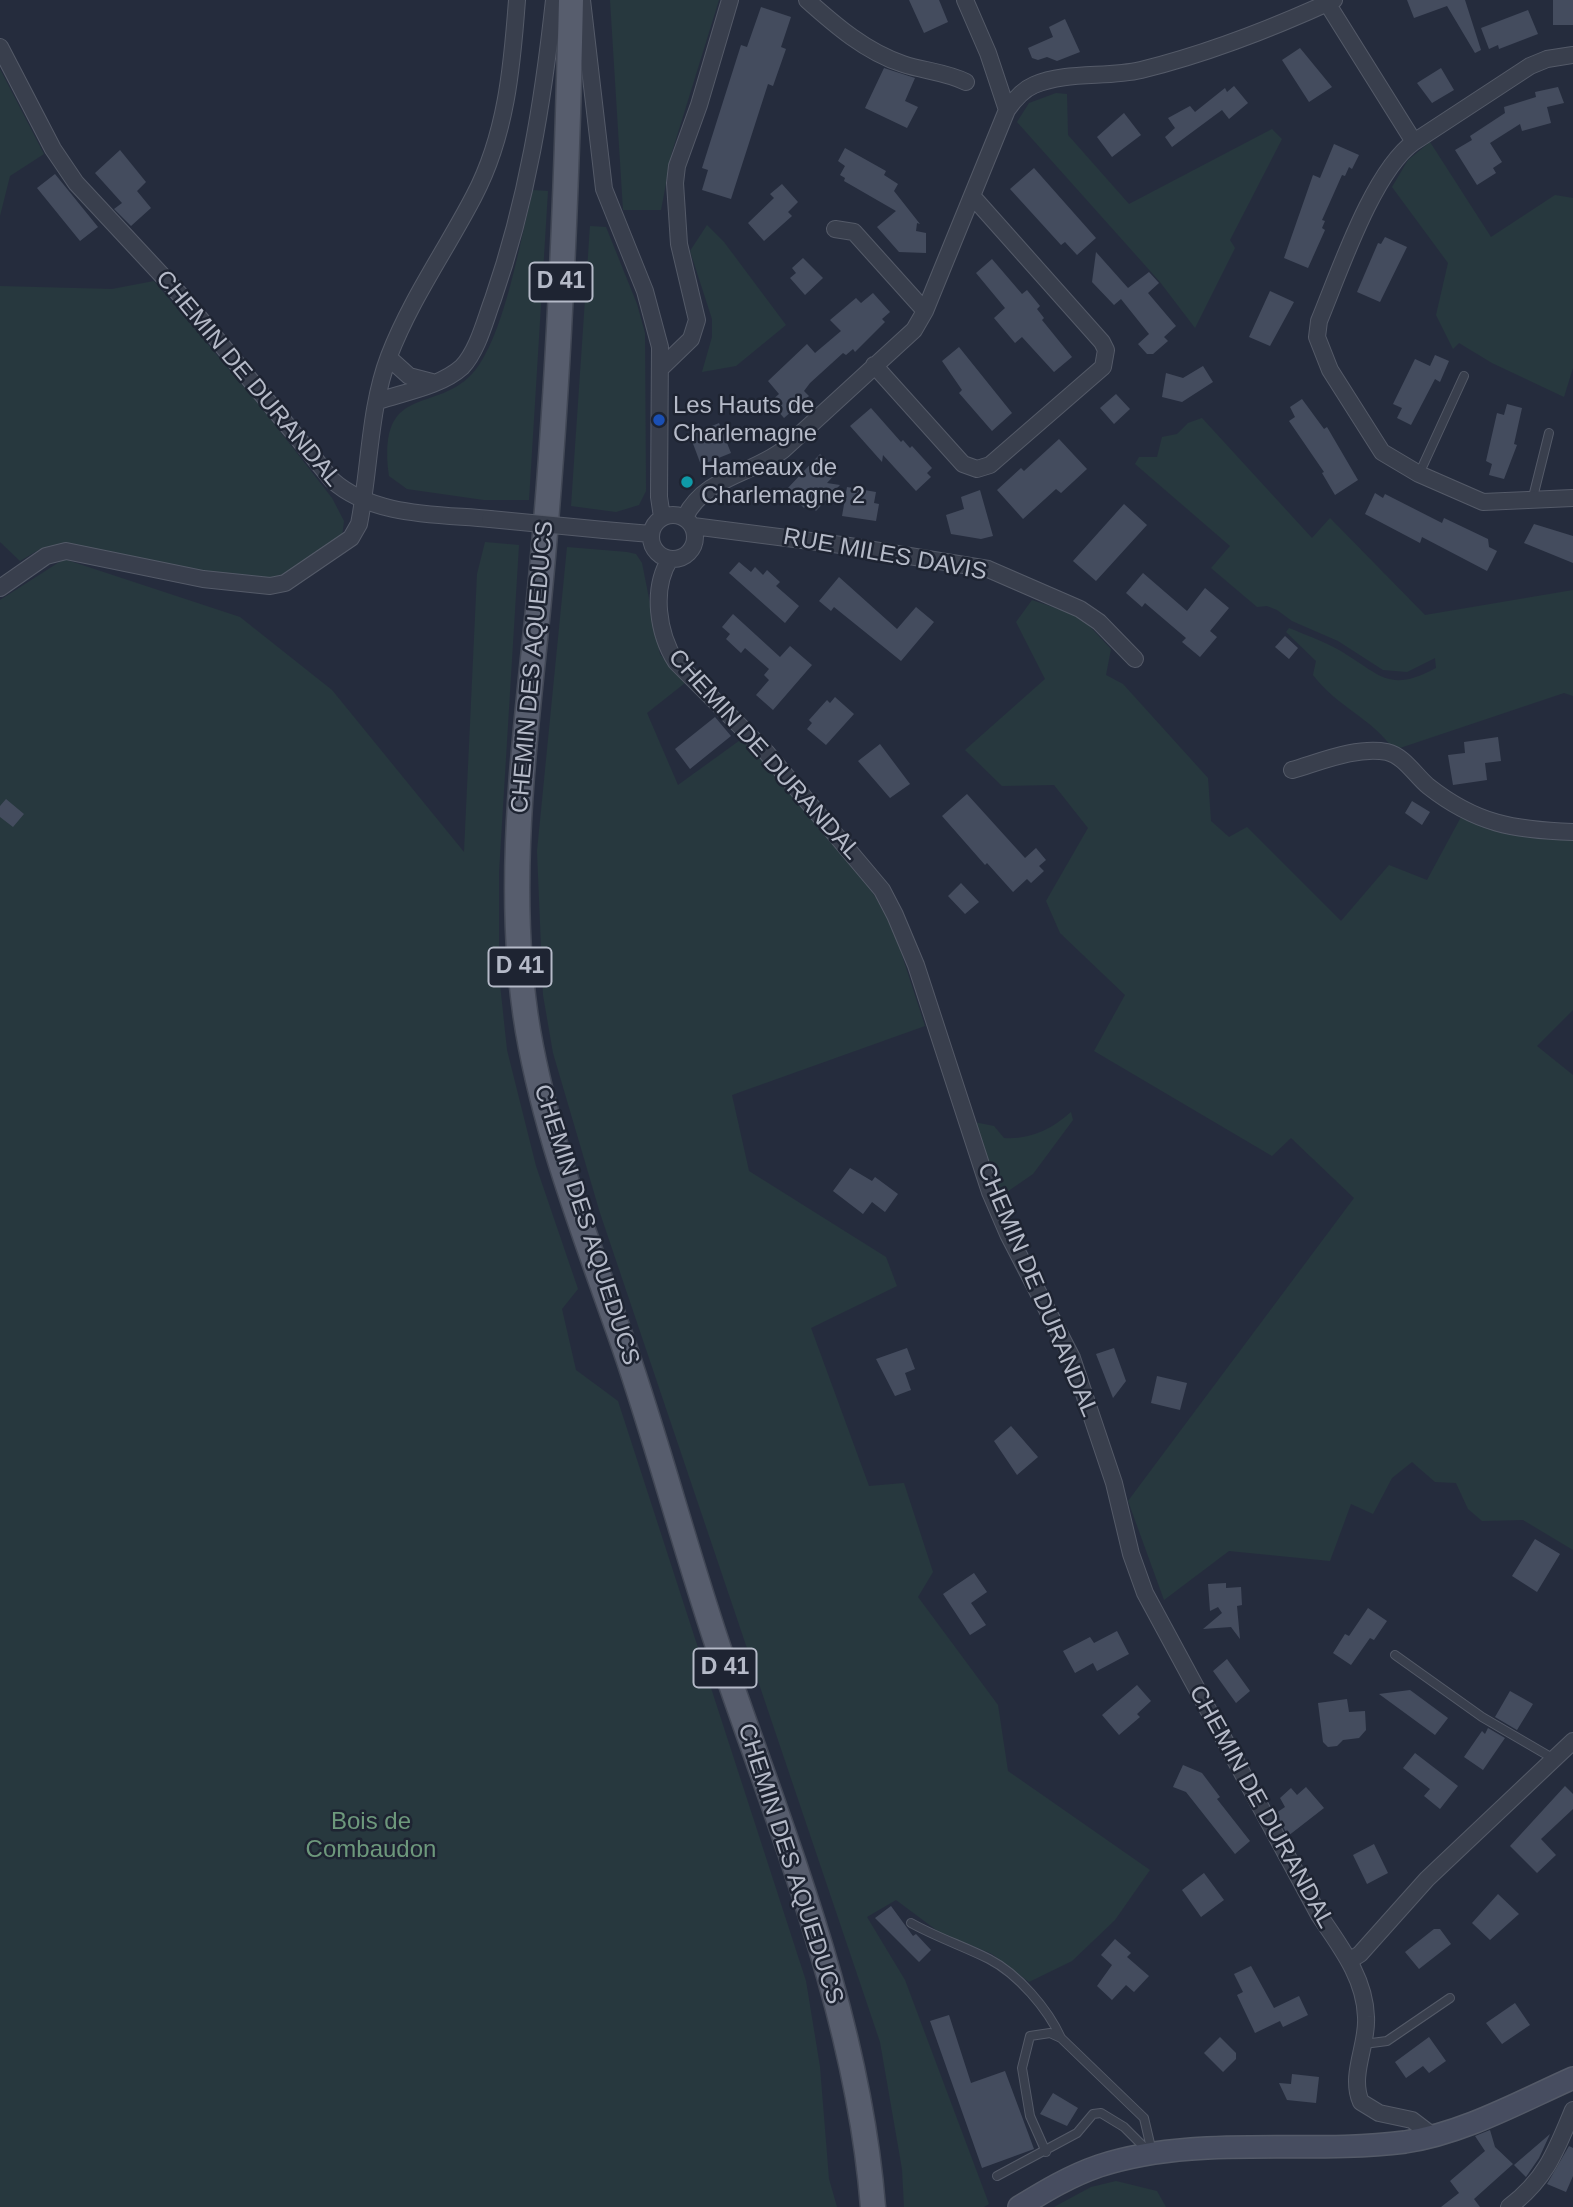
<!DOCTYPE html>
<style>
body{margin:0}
canvas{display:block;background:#252c3d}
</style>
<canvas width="1573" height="2207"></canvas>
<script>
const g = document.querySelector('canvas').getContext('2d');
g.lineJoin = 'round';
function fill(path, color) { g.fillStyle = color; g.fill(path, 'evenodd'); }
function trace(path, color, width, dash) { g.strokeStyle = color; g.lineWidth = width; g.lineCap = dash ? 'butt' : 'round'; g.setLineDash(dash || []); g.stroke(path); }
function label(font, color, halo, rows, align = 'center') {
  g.font = font + ' Arial,sans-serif'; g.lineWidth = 5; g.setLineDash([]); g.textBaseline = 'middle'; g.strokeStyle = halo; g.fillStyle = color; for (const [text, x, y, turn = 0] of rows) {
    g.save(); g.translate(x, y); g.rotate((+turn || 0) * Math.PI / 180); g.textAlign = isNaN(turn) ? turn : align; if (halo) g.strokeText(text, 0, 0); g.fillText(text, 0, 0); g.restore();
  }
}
const green = new Path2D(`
 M610,0h109l-47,152 -11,58h-38z
 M0,69l44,85 -34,22 -10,40z
 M1056,93l11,1 1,41 61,69 143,-75 10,10 -52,101 5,8 -40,80 -35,-46 -143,-160 12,-19z
 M1430,142l61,95 64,-42 18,3v170l-9,29 -72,-34 -33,-20 -6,6 -17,-34 12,-52 -56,-76 16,-27z
 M533,190l15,1 -19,309h-45l-77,-11 -18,-13c-13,-100 54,-57 90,-111 28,-42 41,-125 54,-175z
 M707,225l17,17 62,83 -50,41 -34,6 10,-35v-18l-22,-68z
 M590,226l16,1 31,77 8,29 1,158 -7,14 -23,7 -45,-6z
 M154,281l107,126 71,91 12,23 -2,16 -57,37 -27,9 -198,-38 -18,3 -22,13 -20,-19v-256l112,3z
 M1202,418l110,120 18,-20 95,97 148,-25v106l-9,-3 -170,57c-22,-32 -57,-43 -81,-75l3,-14 -30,-29 3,-4c17,7 34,13 50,22 41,24 49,44 97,18l-1,-10 -28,14 -24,-2 -45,-29 -46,-20 -15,-11 -10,-4 -10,1 -46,-39 19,-22 -95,-82 4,-7h18l5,-20 15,-3 11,-11z
 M485,542l34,3 -20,327v103l8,75 29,116 42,123 -16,20 14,61 42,31 188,580 14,86 9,112 8,28h-837v-1607l64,-41 176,58 92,73 132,162 13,-278z
 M567,547l60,5 9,2 6,9 18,91 25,29 -38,30 31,72 65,-47 126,149 19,30 10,26 27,83 -193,69 17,76 137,86 11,29 -86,42 58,158 35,-3 29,89 -15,25 80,108 10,66 142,99 -35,50 -43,41 -43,21 -37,-28 -53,-22 -43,-32 -29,17 38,63 84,224 -5,3h-80l-2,-38 -22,-127 -280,-829 -47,-160 -10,-58 -6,-144z
 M1032,600l48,16 31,33 -5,26 17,9 85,94 3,43 18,16 18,-10 94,94 48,-56 38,15 34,-63c38,17 71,20 112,21v172l-36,36 36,29v475l-50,-30 -41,1 -14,-12 -12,-26 -21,-1 -23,-20 -20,16 -19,36 -22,-10 -21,57 -101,-10 -65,49 -36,-99 226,-303 -63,-60 -19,18 -178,-105 31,-56 -65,-62 -14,-32 42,-73 -34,-43 -52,1 -37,-36 80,-71 -29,-57z
 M1071,1112l2,8 -40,54 -32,22 -27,-74 20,4 10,12c26,2 48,-9 67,-26z
 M1116,2181l41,10 9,16h-112l37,-20z`);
const building = new Path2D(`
 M909,0h30l9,22 -24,11z
 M1407,0h58l16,50 -6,3 -28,-47 -33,12z
 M1553,0h20v25h-20z
 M761,7l30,10 -10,30 5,2 -13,37 -5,-2 -37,115 -29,-9 6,-20 -6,-2 39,-123 6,2z
 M1528,10l10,24 -39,15 -1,-4 -9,4 -8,-21z
 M1065,19l15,33 -23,9 -10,-4 -9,3 -6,-2 -4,-10 25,-11 -4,-10z
 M1300,48l32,39 -23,15 -27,-42z
 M884,68l31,10 -10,23 13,6 -11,21 -42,-20z
 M1441,68l13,22 -22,13 -15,-20z
 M1234,86l14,17 -19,16 -7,-9 -50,37 -7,-10 10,-9 -7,-10 22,-12 5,6 30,-24 2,4z
 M1558,87l6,16 -17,4 4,16 -29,8 -2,-7 -30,19 12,19 -9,6 3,5 -19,12 -22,-35 17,-10 -2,-4 35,-23 -1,-6 32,-10 -1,-5z
 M1124,113l17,22 -29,22 -15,-20z
 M1334,144l25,11 -7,14 -3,-2 -4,9 -3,-1 -20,45 3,1 -3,7 3,2 -17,38 -24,-10 29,-83 7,3z
 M845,148l41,23 -2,4 14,9 -4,7 26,33 -3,-1 -1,8 10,2v20l-27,-1 -22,-25 19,-16 -52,-30 1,-3 -5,-3 5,-9 -7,-5z
 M120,150l26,32 -9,9 14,17 -20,18 -17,-17 8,-6 -27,-30z
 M1034,168l62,70 -19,17 -12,-13 -4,3 -51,-56z
 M55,174l43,53 -18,14 -43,-53z
 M782,184l16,18 -10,10 4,4 -28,25 -16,-18 26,-25 -4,-4z
 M1385,237l22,10 -27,55 -23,-10 21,-49 3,1z
 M1096,252l32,36 21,-16 10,11 -11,10 28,33 -12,11 4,4 -15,13h-6l-9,-10 11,-10 -28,-35 -7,6 -22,-23z
 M803,258l20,20 -18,17 -15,-17 6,-5 -4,-5z
 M992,259l30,35 5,-4 13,16 -3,3 7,9 -2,2 30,37 -18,15 -32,-35 -7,6 -21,-25 11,-10 -29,-35z
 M1270,291l24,11 -24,44 -21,-9z
 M873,293l17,19 -8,7 3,3 -30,30 -2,-3 -7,6 -3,-2 -33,30 -6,8 5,5 -25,22 -14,-16 9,-8 -11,-13 39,-37 8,9 26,-22 -11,-11 26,-22 5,5z
 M959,347l53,66 -20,18 -33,-38 3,-3 -20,-29z
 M1435,355l14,6 -9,21 -5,-3 -24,46 -14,-7 5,-10 -9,-4 22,-45 15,7z
 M1203,366l10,16 -31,20 -20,-5 4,-24 17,5z
 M1116,394l14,15 -16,15 -14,-16z
 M1302,399l22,30 3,-2 31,53 -23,15 -13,-22 2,-1 -35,-51 6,-4 -5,-10z
 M1507,404l15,4 -8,36 3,1 -13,34 -15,-4 3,-11 -6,-3 11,-48 7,2z
 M871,408l30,34 2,-2 7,8 2,-2 20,22 -5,5 4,4 -15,14 -33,-36 -1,7 -32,-36z
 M719,423l12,30 -30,12 -9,-24 1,-7z
 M1059,439l28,30 -26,24 -5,-4 -33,30 -26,-29 24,-22 3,3z
 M820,454l18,17 -11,12 13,2 -24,26 -8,-8 -4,5 -18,-18z
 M847,487l29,5 -2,11 5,1 -3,17 -34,-5z
 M980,490l13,46 -12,3 -30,-5 -5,-19 18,-6 -3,-12z
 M1375,493l8,5 2,-4 57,29 2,-5 44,21 1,8 8,4 -10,20 -65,-34 -2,6 -55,-29z
 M1124,504l23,21 -51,56 -23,-20z
 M1534,524l39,12v27l-49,-20z
 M739,562l12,10 4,-5 8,8 4,-5 13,12 -4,4 23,20 -14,17 -56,-50z
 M1143,573l44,38 18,-23 24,20 -19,23 7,6 -17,20 -18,-15 4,-4 -41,-35 -3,4 -16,-14z
 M839,577l58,52 19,-22 18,15 -33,39 -67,-54 -3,4 -12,-10z
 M733,614l47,43 10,-11 22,19 -39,45 -17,-15 13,-15 -5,-5 5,-6 -24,-21 -4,5 -15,-14 4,-5 -8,-7z
 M1285,636l13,12 -9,11 -14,-12z
 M835,697l19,17 -28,31 -19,-16 5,-6 -3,-3 18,-20 3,3z
 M715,717l16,19 -41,33 -15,-20z
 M1498,737l3,24 -16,2 2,17 -34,5 -5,-30 17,-2 -1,-11z
 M880,744l30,40 -20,14 -32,-37z
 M967,794l58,64 11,-10 10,12 -7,6 5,5 -13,12 -4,-4 -14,13 -26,-29 -2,2 -43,-49z
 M6,799l18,15 -11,13 -13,-10v-11z
 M1412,801l18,11 -8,13 -17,-12z
 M961,883l18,19 -14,12 -17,-18z
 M850,1168l22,13 3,-4 23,17 -13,18 -13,-10 -9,12 -30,-23z
 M907,1348l8,21 -10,4 6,17 -16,6 -19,-37z
 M1114,1348l12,33 -13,17 -17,-44z
 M1157,1376l30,7 -7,27 -29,-7z
 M1011,1426l27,31 -21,18 -23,-34z
 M1535,1539l25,15 -23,38 -25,-16z
 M974,1573l13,19 -16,11 15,22 -16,10 -27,-41z
 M1226,1583v5l15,-1 1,18 -5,1 3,33 -9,-12 -28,2 19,-16 -4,-6 -8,4 -2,-27z
 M1368,1608l19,13 -13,19 -4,-2 -19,27 -18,-12 12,-19 4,2z
 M1117,1631l12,23 -32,17 -4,-8 -18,10 -12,-22 27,-14 4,6z
 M1227,1659l23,32 -14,12 -23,-32z
 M1137,1685l14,16 -14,13 3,3 -21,18 -17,-20z
 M1410,1690l38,28 -13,17 -56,-41z
 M1510,1691l23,13 -16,26 -22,-13z
 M1347,1699l2,13 16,-1 1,19 -7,8 -16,2 -6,6 -9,1 -5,-5 -5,-39z
 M1488,1728l17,10 -22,32 -19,-13 18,-26 3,3z
 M1415,1753l43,33 -18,23 -16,-13 6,-7 -27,-21z
 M1183,1765l19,8 18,24 -3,2 33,42 -15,13 -49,-62 -13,-5z
 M1565,1786l8,8v15l-32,30 15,16 -19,18 -27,-27z
 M1306,1787l18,21 -36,28 -12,-23 9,-6 -5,-9 11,-10 6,7z
 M1374,1844l14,29 -21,11 -14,-29z
 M1204,1873l20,27 -23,17 -19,-27z
 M1498,1894l21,20 -29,26 -18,-17z
 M891,1906l22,30 3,-2 15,16 -12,12 -44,-44z
 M1434,1929h6l11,15 -32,25 -14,-17z
 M1115,1939l16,14 -4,4 22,19 -15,16 -8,-7 -14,15 -15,-14 15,-21 -11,-10z
 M1251,1966l23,42 25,-12 9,19 -25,12 -3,-6 -25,12 -18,-38 6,-3 -9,-18z
 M1515,2003l15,22 -28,19 -16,-21z
 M949,2015l22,68 34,-12 29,78 -52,19 -52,-147z
 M1220,2037l16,16v6l-13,13 -19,-19z
 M1429,2037l17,24 -17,12 -6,-7 -17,12 -11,-16z
 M1292,2074l27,3 -3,26 -29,-3 -8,-17 12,1z
 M1053,2093l25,15 -11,18 -27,-12z
 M1490,2130l5,17 18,17 -39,35 6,8h-39l18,-14 -9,-12 35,-30 -10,-15z
 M1550,2134l-11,24 -13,19 -12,-12z
 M1569,2146l4,2v28l-7,16 -19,-8z`);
const lane = new Path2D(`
 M1419,474l45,-98
 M1532,501l17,-68
 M1395,1655l87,62 72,42
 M911,1923c25,14 52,23 78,36 29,15 59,50 72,79
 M1364,2044l23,-3 63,-43
 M1046,2152l-16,-36 -8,-48 8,-32 20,-3 11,5 83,80 8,34
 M997,2176l80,-43 16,-19 8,-1 23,14 25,25`);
const street = new Path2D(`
 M582,0l22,189 41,102 15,56 -1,150 3,20
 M807,0c28,25 59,52 96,64 21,7 43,8 63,18
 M965,0l23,53 19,57
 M1327,3l87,139c-41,29 -75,131 -95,179l-2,16 13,33 52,82 37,22 64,28 90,-4
 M0,47l53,102 23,34 108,116 148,181c41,37 106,34 158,39
 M1414,142l116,-76 17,-7 26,-4
 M835,229l19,3 71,79
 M389,358l20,18 23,6
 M874,365l89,99 14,5 13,-4 113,-98 3,-17 -4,-8 -129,-145
 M661,368l30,-29 6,-19 -18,-76 -4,-61 2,-17 22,-61 31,-105
 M378,401c27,-9 63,-15 84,-34 16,-17 23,-47 31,-68 34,-98 50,-197 61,-299
 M651 537a22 22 0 1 1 44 0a22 22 0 1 1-44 0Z
 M685,517c20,-40 65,-42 98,-67l131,-120 11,-19 82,-201c7,-10 15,-20 27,-25 32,-14 73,-7 107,-15 65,-16 132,-42 193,-70
 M693,526l156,20 139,23 92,40 19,13 36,37
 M604,530l47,4
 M670,559c-19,30 -12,75 6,103l90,90 116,138 13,25 21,50 74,227 18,42 64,124 42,125 17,71 14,39 174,322c21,31 46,63 47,102 2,28 -17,58 -5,85l18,11 33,7 21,16
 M0,588l46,-32 20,-5 137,28 67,7 15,-3 66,-45 8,-14c11,-55 10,-116 30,-168 22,-57 57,-106 85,-160 32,-61 38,-128 43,-196
 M1292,770c28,-8 65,-24 95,-18 17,4 28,23 41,34 48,38 86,44 145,46
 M1349,1961l11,-7 67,-75 146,-138
 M1509,2207c37,-28 47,-56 64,-97`);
const secondary = new Path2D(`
 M1019,2207c26,-16 51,-31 80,-41 99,-32 205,-11 306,-24 59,-9 114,-40 168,-64`);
const primary = new Path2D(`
 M571,0c-4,182 -11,364 -27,545 -13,161 -43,325 -16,486 19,109 60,212 96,315 36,104 63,211 99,315 61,178 135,356 150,546`);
const streetBridge = new Path2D(`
 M490,519l114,11`);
const markers = [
 [659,420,7,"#1a4fb4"],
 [687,482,7,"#0f9aa8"]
];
const shields = [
 [561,282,63],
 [520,967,63],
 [725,1668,63]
];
const shieldNames = [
 ["D 41",561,282],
 ["D 41",520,967],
 ["D 41",725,1668]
];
const streetNames = [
 ["CHEMIN DE DURANDAL",248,379,50],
 ["RUE MILES DAVIS",885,555,10],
 ["CHEMIN DES AQUEDUCS",533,667,-85],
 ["CHEMIN DE DURANDAL",764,755,48],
 ["CHEMIN DES AQUEDUCS",586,1225,72],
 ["CHEMIN DE DURANDAL",1037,1290,67],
 ["CHEMIN DE DURANDAL",1261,1807,61],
 ["CHEMIN DES AQUEDUCS",790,1864,72]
];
const poiNames = [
 ["Les Hauts de",673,406],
 ["Charlemagne",673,434],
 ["Hameaux de",701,468],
 ["Charlemagne 2",701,496]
];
const parkNames = [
 ["Bois de",371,1822],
 ["Combaudon",371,1850]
];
fill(green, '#27383e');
fill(building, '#444c5e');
trace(lane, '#545a68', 10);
trace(street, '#545a68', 18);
trace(secondary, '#545a68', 24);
trace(primary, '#424856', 27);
trace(lane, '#393f4d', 8);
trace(street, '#393f4d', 16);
trace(secondary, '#474d60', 21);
trace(primary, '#575d6d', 24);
trace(streetBridge, '#545a68', 18, []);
trace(streetBridge, '#393f4d', 16);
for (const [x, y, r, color] of markers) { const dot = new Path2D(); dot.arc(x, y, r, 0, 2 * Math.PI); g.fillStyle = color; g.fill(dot); trace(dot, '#1e2432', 2.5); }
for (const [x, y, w] of shields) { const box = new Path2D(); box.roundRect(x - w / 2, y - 19.5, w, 39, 5); g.fillStyle = '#1e2432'; g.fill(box); trace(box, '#b5bac8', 2); }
label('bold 23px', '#b5bac8', null, shieldNames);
label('24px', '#b5bac8', '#1e2432', streetNames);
label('24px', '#b5bac8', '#1e2432', poiNames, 'left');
label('24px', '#6d987c', '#1e2432', parkNames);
</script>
